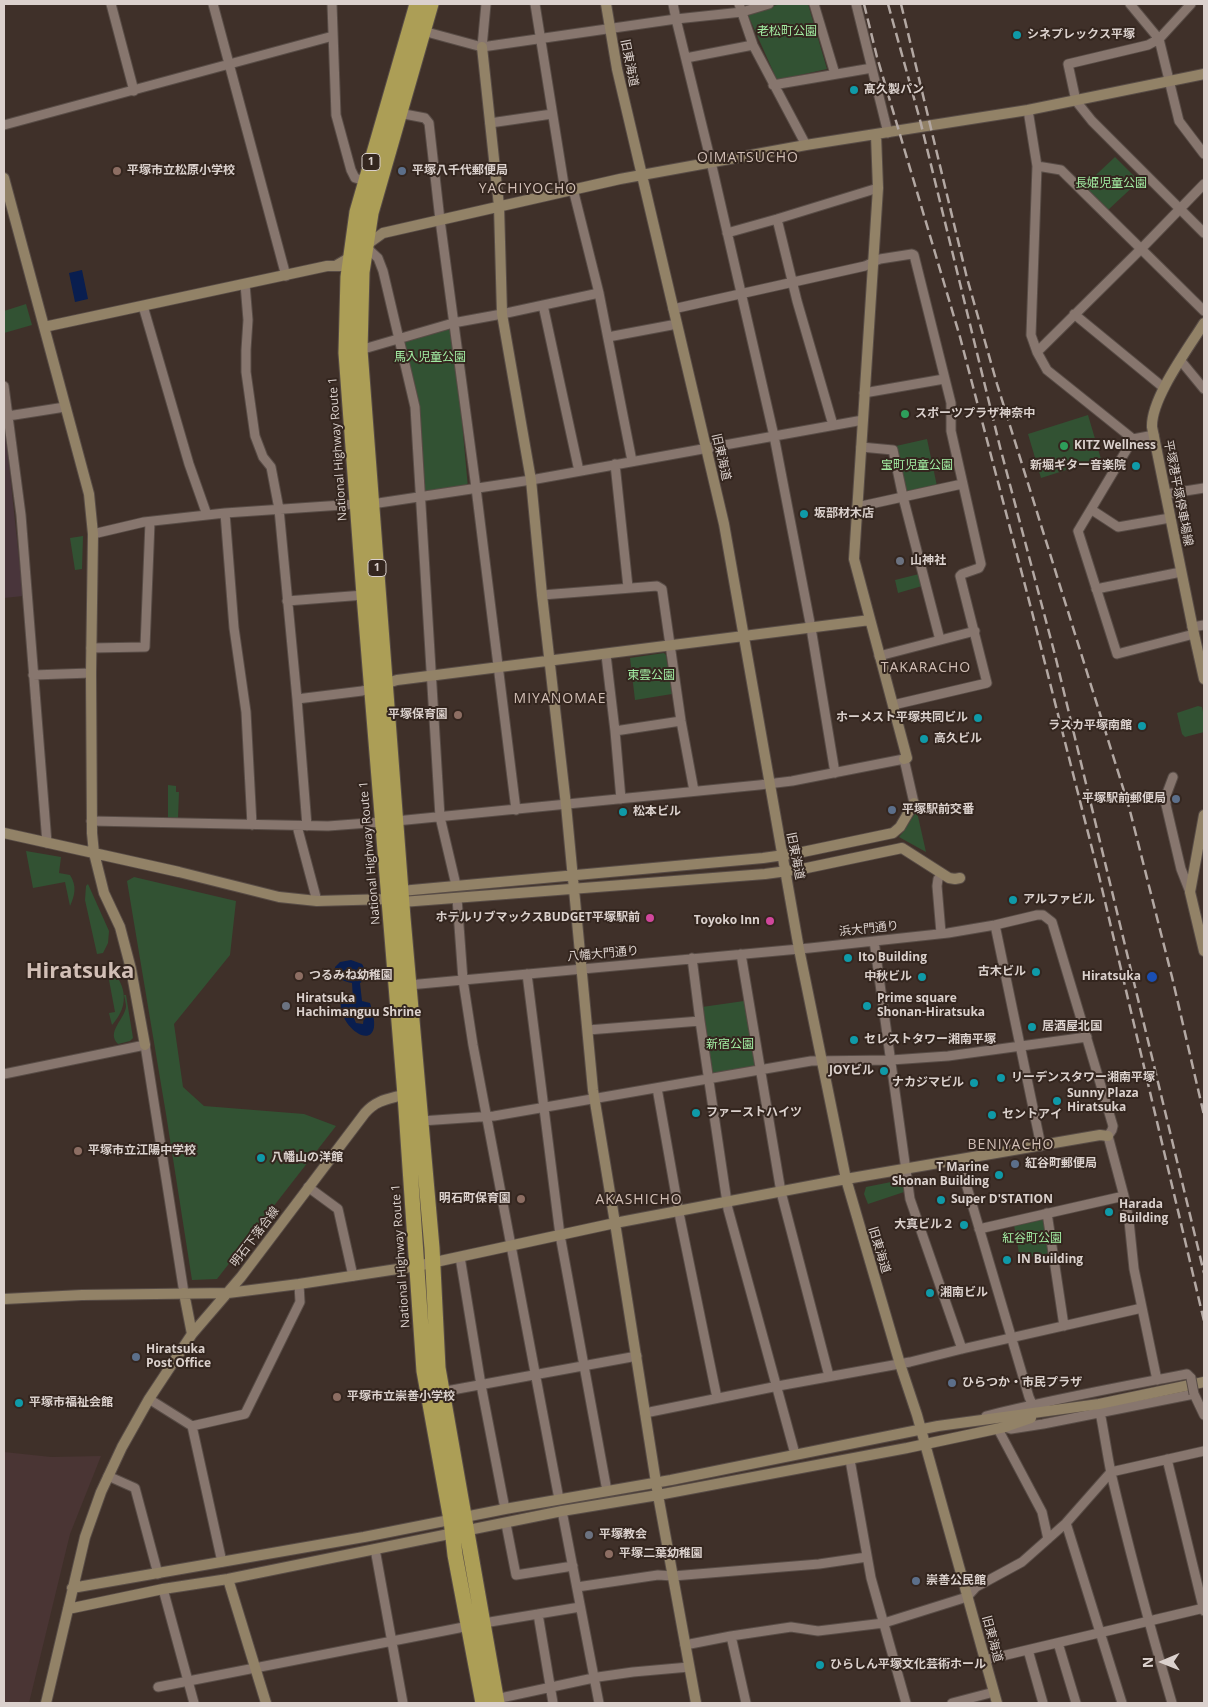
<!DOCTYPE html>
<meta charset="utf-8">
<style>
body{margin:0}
#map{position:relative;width:1208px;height:1707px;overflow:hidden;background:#3f3029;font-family:"Open Sans",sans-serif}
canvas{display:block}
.frame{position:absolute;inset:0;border:5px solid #dbd1cd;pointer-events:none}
.north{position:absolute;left:1138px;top:1637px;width:50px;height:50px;-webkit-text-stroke:4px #34261f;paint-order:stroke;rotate:269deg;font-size:14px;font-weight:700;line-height:20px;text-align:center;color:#dbd1cd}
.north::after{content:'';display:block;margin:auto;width:18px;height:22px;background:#dbd1cd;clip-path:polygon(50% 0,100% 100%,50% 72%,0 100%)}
</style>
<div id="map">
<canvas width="1208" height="1707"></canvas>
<div class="frame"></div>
<div class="north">N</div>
</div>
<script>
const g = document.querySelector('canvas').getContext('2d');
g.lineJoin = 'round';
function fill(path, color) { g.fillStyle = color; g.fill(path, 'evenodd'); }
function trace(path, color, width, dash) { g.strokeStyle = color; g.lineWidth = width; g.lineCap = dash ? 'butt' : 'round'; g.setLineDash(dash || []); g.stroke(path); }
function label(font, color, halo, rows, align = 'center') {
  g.font = font + ' "Open Sans","Noto Sans JP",sans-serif'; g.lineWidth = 4; g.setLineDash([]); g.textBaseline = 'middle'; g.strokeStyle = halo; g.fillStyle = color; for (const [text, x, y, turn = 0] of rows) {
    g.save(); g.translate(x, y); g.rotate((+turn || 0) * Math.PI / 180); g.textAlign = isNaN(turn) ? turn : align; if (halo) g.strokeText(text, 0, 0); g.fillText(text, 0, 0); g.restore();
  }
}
const commercial = new Path2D(`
 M4,418l19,178 -19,2z`);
const industrial = new Path2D(`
 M4,1452l47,5 50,-1 -31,78 -41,169h-25z`);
const green = new Path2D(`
 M781,4h27l19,65 -50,11 -30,-67z
 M1115,157l24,24 -31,29 -25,-23z
 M26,304l6,21 -28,8v-22z
 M453,323l15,165 -45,5 -8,-86 -17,-68z
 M1088,415l13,44 -60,19 -13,-44z
 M927,439l10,47 -31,7 -10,-47z
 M83,536l-1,33 -7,1 -5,-32z
 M919,574l3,12 -24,7 -3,-13z
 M664,653l2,2 6,39 -37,6 -5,-42z
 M1198,706l4,1 2,10v15l-19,5 -3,-3 -5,-21z
 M168,785l8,1v6h3l-1,26h-10z
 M916,812h1l9,40 -27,-15 5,-6z
 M26,851l35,6 -2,16 11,2c7,11 5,20 0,31l-5,-24 -32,6z
 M134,877l102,24 -6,54 -56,69 9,63 21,19 100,8 32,12 -119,153 -25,1 -26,-166 -39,-233z
 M88,884l21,47 -1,12 -5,10 -6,1 -12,-54 1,-14z
 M106,964c20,18 25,40 6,61l-3,-12 6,-1z
 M124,995h2l7,43 -3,3 -12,3c-12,-12 6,-24 8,-37 0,-3 -1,-8 -2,-12z
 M744,1001l11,65 -1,2 -41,6 -11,-67z
 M901,1180l3,12 -36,12 -4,-10 2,-7z
 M1043,1219l6,34 -29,6 -6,-34z`);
const water = new Path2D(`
 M82,270l6,29 -13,3 -6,-29z
 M351,960l11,4 4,7 -1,9 -5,3 2,18 8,2c2,7 5,16 4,24 -4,23 -37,-4 -33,-26l12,-2 -1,-16c-10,-2 -17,-5 -17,-16l5,-5zM353,1008l6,1 5,7 -1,8 -7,-1 -5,-12z`);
const street = new Path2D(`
 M111,4l23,87
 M213,4l73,272
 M332,4l4,111 15,55 4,8 11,3
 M535,4l30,187
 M673,4l3,15 35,143 63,274 37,192 24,145
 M739,4l14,41 53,100
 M814,4l21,70
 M856,4l32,129
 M1130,4l29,35 20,82 25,33
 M1191,4l-32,35 -11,6 -80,19 8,37 16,20 112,112
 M423,31l59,16 194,-28 66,-7 27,-8
 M482,47l4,-43
 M686,58l67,-13
 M773,85l99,-17
 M1028,110l9,56 -6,169 6,17 10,18 86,69
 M399,113l26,5 4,5 11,97 36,268 40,322
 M490,123l62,-9
 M4,125l329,-89
 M1037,166l24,4 143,141
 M573,189l26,104 33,168
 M777,219l20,82 36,124
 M727,233l50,-14 101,-31
 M365,246l13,12 5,13 32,136 25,410 16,68
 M245,284l3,36 -2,30v22l9,64 8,21 8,10 8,42 18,190 10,127
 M543,305l36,166
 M143,306l46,158 18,51
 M673,309l192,-43 15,-7 32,-5 2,1 37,148v28l30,133 -2,4 -17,6 -2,2 27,107 -94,22
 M1074,314l90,74
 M608,337l69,-13
 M360,350l93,-27 49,-9 97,-21
 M1037,352l105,-104 62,-64
 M1181,361l23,28
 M4,386l17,129 26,328
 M864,393l80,-14
 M8,416l57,-9
 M1154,435l-21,4 -55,92 39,123 77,-20
 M861,447l32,3 10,47 37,143
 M615,464l13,123
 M1166,494l38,-6
 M857,507l105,-23
 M1092,510l26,17 52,-9
 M225,513l9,115 12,84 6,113
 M93,534l51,-12 81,-9 132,-9h15l159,-24 332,-60
 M1096,589l85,-17
 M542,595l115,-9 5,3 19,132 13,70
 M287,601l77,-6
 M1192,627l12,-2
 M91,648l54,-1 5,-125
 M606,655l9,76 6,68
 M879,656l96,-25
 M33,675l58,-2
 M297,699l65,-8 10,-3
 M615,731l66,-10
 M1173,777l-6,16 -1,12 15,64 9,23
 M91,821l237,5 54,-4
 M396,821l363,-36 33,-4 112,-22 10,44
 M297,826l20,75
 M457,898l6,82 10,65 86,454
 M995,925l46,221
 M941,933l-4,-47 1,-7 4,-5
 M874,941l36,258 52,150
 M741,954l40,238 48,184
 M692,958l8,63 28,188 67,245
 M527,974l33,261 47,256
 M409,985l401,-37 138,-15 47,-8 42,-10h6l9,7 61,204 -1,4 -4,6 16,60 5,25 5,48 23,111
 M588,1030l112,-9
 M4,1074l141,-29 39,248
 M657,1088l23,130 37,180
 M421,1121l73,-5 317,-55 80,-1 57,-4 139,-19
 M959,1160l70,237 4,9 14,5
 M308,1187l30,22 15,67
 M1047,1213l17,113
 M979,1229l145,-33
 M460,1257l21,128 24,124
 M441,1392l196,-36
 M149,1399l43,27
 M1100,1412c4,20 7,41 11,61 18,77 39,154 61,230
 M645,1413l133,-27 132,-24 52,-13 180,-41
 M986,1416c67,-17 134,-29 201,-42l4,4
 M1005,1427l6,2 32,-5 151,-30 10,21
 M998,1429l44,83 6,27
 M1167,1459l37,152
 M850,1460l21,118 35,125
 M108,1476l27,12 23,86
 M562,1511l37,192
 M1066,1523l56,180
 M506,1524l10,51 57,-9
 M375,1549l28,154
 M222,1562l-30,-136 53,-12 55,-112 -1,-18
 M577,1587l81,-12 15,1 146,-12 48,-7
 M163,1589l31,114
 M538,1614l15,89
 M484,1623l96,-16
 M731,1636l60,-9 27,4 66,-8 83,-26 9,-10 46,-25 44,-39 45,-51 93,-21
 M1058,1643l18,60
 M685,1645l46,-9 15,67
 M1028,1650l15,53
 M985,1660l219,-52
 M158,1687l311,-61
 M496,1699l102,-22 35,-5 56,-5
 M952,1703l42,-11`);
const secondary = new Path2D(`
 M606,4l11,65 107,455 75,425 47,230 54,185 17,51 80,288
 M482,47l17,159 3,108 29,166 11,115 24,210 27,285 22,133 43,272 38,208
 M876,135l2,53 -24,371 53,199 -3,1
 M4,178l85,316 4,40 -2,139 1,160 2,20 10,40 16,34 11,42 14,76
 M365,246l18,-13 237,-54 186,-34 222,-35 176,-36
 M337,265l17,-10
 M1204,323c-16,26 -53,75 -52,104l42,207 10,45
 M44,327l283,-61h14
 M381,685l16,-5 473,-60
 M1204,815l-14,77 14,59
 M4,833l175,39 100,25 38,4 72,-2 13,3 363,-28 37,-5 100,-21 47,30 6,1 5,-1
 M396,894l5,-3 362,-33 35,-5 95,-20 7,-6 14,-24
 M184,1293l8,41
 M4,1299l78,-4 146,-2 71,-9 118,-18 198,-43 231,-44 254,-44 8,1
 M228,1579l38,124
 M72,1588l292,-51 141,-28 166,-29 267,-54 161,-22 105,-22
 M68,1609l95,-20 65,-10 334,-68 96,-16 249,-47 98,-21 26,-9
 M46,1703l39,-166 16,-45 21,-45 27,-48 43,-65 49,-57 124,-164c13,-15 27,-14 44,-20`);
const highway = new Path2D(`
 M417,4l-60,208 -9,65 -2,76 18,242 41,500 19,276 27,149 4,35 28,148
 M431,4l-60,209 -9,59 -2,78 43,568 29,330 6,120 59,335`);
const rail = new Path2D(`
 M864,4l13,53 83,280 72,275 67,264 105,445
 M888,4l32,116 80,327 55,208 149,618
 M901,4l66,274 30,106 132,423 43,170 32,138`);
const streetBridge = new Path2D(`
 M1191,1378l3,16`);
const markers = [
 [1017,35,5,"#0f9aa8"],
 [854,90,5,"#0f9aa8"],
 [117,171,5,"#8d6e63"],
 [402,171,5,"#5c6f8a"],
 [905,414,5,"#2e9e5b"],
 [1064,446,5,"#2e9e5b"],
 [1136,466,5,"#0f9aa8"],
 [804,514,5,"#0f9aa8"],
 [900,561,5,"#6b7280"],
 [458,715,5,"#8d6e63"],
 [978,718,5,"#0f9aa8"],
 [1142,726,5,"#0f9aa8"],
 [924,739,5,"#0f9aa8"],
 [1176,799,5,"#5c6f8a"],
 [892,810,5,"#5c6f8a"],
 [623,812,5,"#0f9aa8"],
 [1013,900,5,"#0f9aa8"],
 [650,918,5,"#d1479c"],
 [770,921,5,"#d1479c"],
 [848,958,5,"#0f9aa8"],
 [1036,972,5,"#0f9aa8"],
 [299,976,5,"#8d6e63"],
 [922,977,5,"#0f9aa8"],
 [1152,977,6,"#1a4fb4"],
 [286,1006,5,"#6b7280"],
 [867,1006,5,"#0f9aa8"],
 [1032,1027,5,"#0f9aa8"],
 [854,1040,5,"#0f9aa8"],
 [884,1071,5,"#0f9aa8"],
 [1001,1078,5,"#0f9aa8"],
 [974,1083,5,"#0f9aa8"],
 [1057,1101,5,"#0f9aa8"],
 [696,1113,5,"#0f9aa8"],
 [992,1115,5,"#0f9aa8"],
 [78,1151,5,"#8d6e63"],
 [261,1158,5,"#0f9aa8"],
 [1015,1164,5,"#5c6f8a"],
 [999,1175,5,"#0f9aa8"],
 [521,1199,5,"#8d6e63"],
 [941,1200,5,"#0f9aa8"],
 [1109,1212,5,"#0f9aa8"],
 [964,1225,5,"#0f9aa8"],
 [1007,1260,5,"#0f9aa8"],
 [930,1293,5,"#0f9aa8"],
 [136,1357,5,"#5c6f8a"],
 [952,1383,5,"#5c6f8a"],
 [337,1397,5,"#8d6e63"],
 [19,1403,5,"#0f9aa8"],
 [589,1535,5,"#6b7280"],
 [609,1554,5,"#8d6e63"],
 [916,1581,5,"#5c6f8a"],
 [820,1665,5,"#0f9aa8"]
];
const shields = [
 [371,162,18],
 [377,568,18]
];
const shieldNames = [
 ["1",371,162],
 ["1",377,568]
];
const parkNames = [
 ["老松町公園",787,32],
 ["長姫児童公園",1111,184],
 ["馬入児童公園",430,358],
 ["宝町児童公園",917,466],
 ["東雲公園",651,676],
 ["新宿公園",730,1045],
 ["紅谷町公園",1032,1239]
];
const poiNames = [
 ["シネプレックス平塚",1027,35],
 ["髙久製パン",864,90],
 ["平塚市立松原小学校",127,171],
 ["平塚八千代郵便局",412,171],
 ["スポーツプラザ神奈中",915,414],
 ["KITZ Wellness",1074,446],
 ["新堀ギター音楽院",1126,466,"right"],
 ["坂部材木店",814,514],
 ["山神社",910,561],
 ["平塚保育園",448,715,"right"],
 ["ホーメスト平塚共同ビル",968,718,"right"],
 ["ラスカ平塚南館",1132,726,"right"],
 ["高久ビル",934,739],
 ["平塚駅前郵便局",1166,799,"right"],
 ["平塚駅前交番",902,810],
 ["松本ビル",633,812],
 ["アルファビル",1023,900],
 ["ホテルリブマックスBUDGET平塚駅前",640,918,"right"],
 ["Toyoko Inn",760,921,"right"],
 ["Ito Building",858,958],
 ["古木ビル",1026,972,"right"],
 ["つるみね幼稚園",309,976],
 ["中秋ビル",912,977,"right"],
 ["Hiratsuka",1141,977,"right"],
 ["Hiratsuka",296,999],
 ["Hachimanguu Shrine",296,1013],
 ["Prime square",877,999],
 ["Shonan-Hiratsuka",877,1013],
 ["居酒屋北国",1042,1027],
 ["セレストタワー湘南平塚",864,1040],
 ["JOYビル",874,1071,"right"],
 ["リーデンスタワー湘南平塚",1011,1078],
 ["ナカジマビル",964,1083,"right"],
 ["Sunny Plaza",1067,1094],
 ["Hiratsuka",1067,1108],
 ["ファーストハイツ",706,1113],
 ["セントアイ",1002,1115],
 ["平塚市立江陽中学校",88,1151],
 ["八幡山の洋館",271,1158],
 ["紅谷町郵便局",1025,1164],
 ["T Marine",989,1168,"right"],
 ["Shonan Building",989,1182,"right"],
 ["明石町保育園",511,1199,"right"],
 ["Super D'STATION",951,1200],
 ["Harada",1119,1205],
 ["Building",1119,1219],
 ["大真ビル２",954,1225,"right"],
 ["IN Building",1017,1260],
 ["湘南ビル",940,1293],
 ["Hiratsuka",146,1350],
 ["Post Office",146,1364],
 ["ひらつか・市民プラザ",962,1383],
 ["平塚市立崇善小学校",347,1397],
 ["平塚市福祉会館",29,1403],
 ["平塚教会",599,1535],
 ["平塚二葉幼稚園",619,1554],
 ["崇善公民館",926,1581],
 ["ひらしん平塚文化芸術ホール",830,1665]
];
const streetNames = [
 ["旧東海道",629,63,79],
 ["National Highway Route 1",338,449,-94],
 ["旧東海道",721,457,77],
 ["平塚港平塚停車場線",1178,493,79],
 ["National Highway Route 1",370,853,-95],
 ["旧東海道",795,856,79],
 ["浜大門通り",869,929,-6],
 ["八幡大門通り",603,954,-5],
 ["明石下落合線",255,1237,-53],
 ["旧東海道",879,1250,73],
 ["National Highway Route 1",401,1256,-94],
 ["旧東海道",992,1639,75]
];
const neighbourhoodNames = [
 ["OIMATSUCHO",748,158],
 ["YACHIYOCHO",528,189],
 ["TAKARACHO",926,668],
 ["MIYANOMAE",560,699],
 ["BENIYACHO",1011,1145],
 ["AKASHICHO",639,1200]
];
const townNames = [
 ["Hiratsuka",80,972]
];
fill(commercial, '#49353b');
fill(industrial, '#4a3534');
fill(green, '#325233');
fill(water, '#091e4f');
trace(street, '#584c46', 11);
trace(secondary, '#584c46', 12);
trace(highway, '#584c46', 17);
trace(street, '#87766e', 9);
trace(secondary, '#928267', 10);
trace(highway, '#ac9e56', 15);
trace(rail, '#b3a8a3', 2.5, [10, 5]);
trace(streetBridge, '#584c46', 11, []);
trace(streetBridge, '#87766e', 9);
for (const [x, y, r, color] of markers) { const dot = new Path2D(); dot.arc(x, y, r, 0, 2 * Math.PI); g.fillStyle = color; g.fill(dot); trace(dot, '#34261f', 2); }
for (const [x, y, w] of shields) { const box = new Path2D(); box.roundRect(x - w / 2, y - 8.5, w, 17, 4); g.fillStyle = '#34261f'; g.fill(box); trace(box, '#dbd1cd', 1); }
label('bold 11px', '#dbd1cd', null, shieldNames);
label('12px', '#a2eca2', '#34261f', parkNames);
label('bold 12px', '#dbd1cd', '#34261f', poiNames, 'left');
label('12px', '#dbd1cd', '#34261f', streetNames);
g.letterSpacing = '1px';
label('14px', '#d2bfb6', '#34261f', neighbourhoodNames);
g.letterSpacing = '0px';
label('bold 22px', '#d2bfb6', '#34261f', townNames);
</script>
